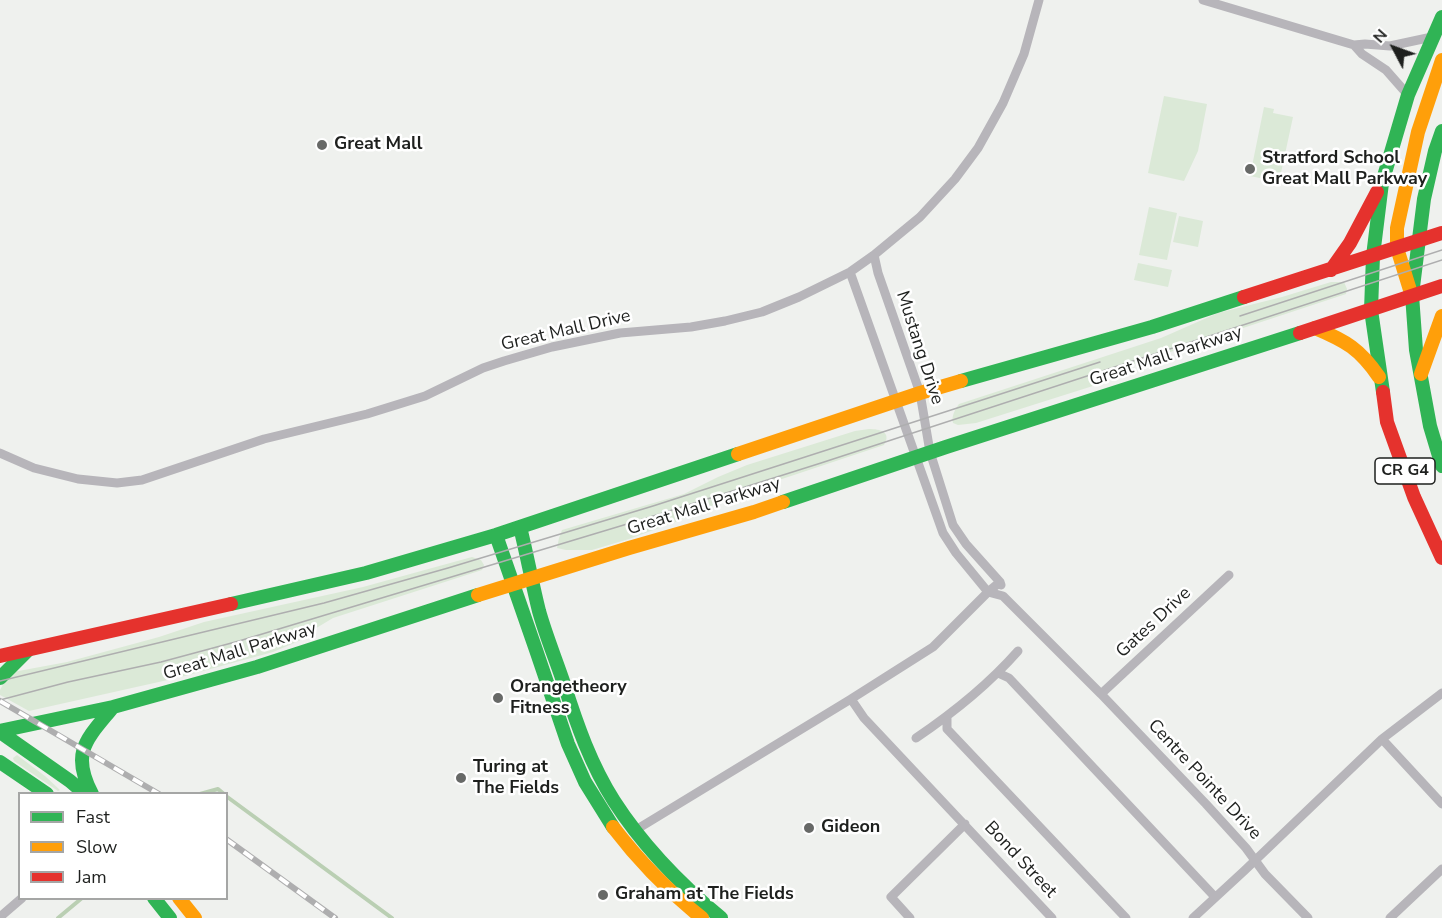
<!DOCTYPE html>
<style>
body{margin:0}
#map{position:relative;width:1442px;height:918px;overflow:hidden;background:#eff1ee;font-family:"Nunito Sans",sans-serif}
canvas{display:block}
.legend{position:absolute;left:18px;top:792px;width:210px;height:108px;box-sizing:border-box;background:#fff;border:2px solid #a5a6a5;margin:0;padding:8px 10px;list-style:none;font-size:18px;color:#1e201e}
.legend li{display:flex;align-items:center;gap:12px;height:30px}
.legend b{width:30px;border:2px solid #a5a6a5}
.north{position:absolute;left:1364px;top:18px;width:60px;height:60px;-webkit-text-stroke:4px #fff;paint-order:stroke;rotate:311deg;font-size:16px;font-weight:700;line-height:24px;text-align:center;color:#1e201e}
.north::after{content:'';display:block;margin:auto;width:21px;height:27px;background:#1e201e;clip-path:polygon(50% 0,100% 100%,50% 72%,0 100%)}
</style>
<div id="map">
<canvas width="1442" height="918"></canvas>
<ul class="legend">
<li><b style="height:8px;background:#30b455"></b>Fast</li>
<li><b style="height:8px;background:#ff9f0a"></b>Slow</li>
<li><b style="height:8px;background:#e5322d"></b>Jam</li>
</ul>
<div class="north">N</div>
</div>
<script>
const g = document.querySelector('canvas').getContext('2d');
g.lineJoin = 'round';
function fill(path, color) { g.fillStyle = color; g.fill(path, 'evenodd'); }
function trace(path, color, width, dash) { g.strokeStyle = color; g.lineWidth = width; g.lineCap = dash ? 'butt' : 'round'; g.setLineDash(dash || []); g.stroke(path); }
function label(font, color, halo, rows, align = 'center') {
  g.font = font + ' "Nunito Sans",sans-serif'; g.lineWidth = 5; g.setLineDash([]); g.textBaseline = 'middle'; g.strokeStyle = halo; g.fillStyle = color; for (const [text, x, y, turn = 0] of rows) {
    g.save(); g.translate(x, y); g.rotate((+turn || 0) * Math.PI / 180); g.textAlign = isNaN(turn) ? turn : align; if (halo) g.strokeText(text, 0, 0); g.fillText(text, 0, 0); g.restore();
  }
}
const green = new Path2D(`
 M1164,96l43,8 -9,47 -14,30 -36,-8z
 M1264,107l10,2 -1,4 20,4 -14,65 -29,-6z
 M1149,207l28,6 -10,47 -28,-5z
 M1179,216l24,5 -5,26 -25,-5z
 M1138,263l34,7 -4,17 -34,-7z
 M1331,282h13l3,7 -1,5 -212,70 -38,21 -120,38 -18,2 -5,-2c-2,-6 2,-14 6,-19l202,-66 57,-25 64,-16z
 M869,429c11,0 23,3 15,16l-144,48 -62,28 -49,18 -37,11h-26l-9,-2 2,-10 3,-8 122,-36 34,-17 29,-12 108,-34z
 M472,557l9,3 3,5 -2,5 -149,48 -20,12 -14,11 -26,11 -92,25 -152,34 -29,-16v-5l6,-11 7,-7 54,-10 92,-25 45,-15 159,-35z
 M17,755l28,21 15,14 -2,1 -44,-30 -1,-3z`);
const stream = new Path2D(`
 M200,794l18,-5 6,5
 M226,796l166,122
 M58,918l24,-20`);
const street = new Path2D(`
 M1203,0l151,45 11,-1 25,2 42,-9
 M1354,45l8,9 24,16 22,25
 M874,255l4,18 42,120 10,59 23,73 13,19 34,38 1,3
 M850,272l93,261 13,20 32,39 15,4 98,98 105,110 40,44 19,26 43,44
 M0,453l34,15 44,11 39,4 25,-3 122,-41 103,-25 58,-18 58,-28 21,-7 48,-14 68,-14 71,-6 34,-6 37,-9 37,-15 51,-25 24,-17 46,-38 35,-38 23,-31 25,-45 21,-49 15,-54
 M1000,582l-12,10 -55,55 -82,52 13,19 188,200
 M998,673l11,5 206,219
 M1101,694l128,-119
 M947,717v12l179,189
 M916,738c37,-25 72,-53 102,-87
 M1382,739l60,65
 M634,831l217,-132
 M0,917l22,-19
 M910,918l-19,-21 74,-73
 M1193,918l51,-47 138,-132 60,-46
 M1390,918l52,-49`);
const fast = new Path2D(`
 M1442,131l-7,20 -11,48 -12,96 4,55 14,76 12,40
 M961,381l191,-54 92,-30
 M1383,392l-12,-82 2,-54 9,-73 26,-88 34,-78
 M783,502l163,-55 354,-114
 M520,527c7,28 12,56 19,84 7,25 17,49 25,73 13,41 27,81 50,117 29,45 66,83 107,117
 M496,535l40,115 32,94 17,38 28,45
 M231,604l135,-31 130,-38 242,-81
 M0,678l28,-28
 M0,731l113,-24 144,-40 221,-72
 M0,732l70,49 15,13
 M0,762l47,32
 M92,794c-22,-42 -5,-55 21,-87
 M154,898l16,20`);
const slow = new Path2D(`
 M1410,290l-13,-42v-20l21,-96 24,-72
 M1315,328c31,13 45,21 64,49
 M1421,374l21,-58
 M738,454l182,-61 41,-12
 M478,595l151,-47 125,-36 29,-10
 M613,827c26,34 55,64 89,91
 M179,898l16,20`);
const jam = new Path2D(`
 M1331,270l19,-27 27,-51
 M1244,297l198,-64
 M1300,333l142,-47
 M1383,392l4,30 27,75 28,61
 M0,656l231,-52`);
const tram = new Path2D(`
 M1240,316l202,-66
 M0,681l324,-78 124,-35 205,-62 447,-144
 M0,700l68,-18 93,-20 78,-21 408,-123 174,-55 621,-203`);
const rail = new Path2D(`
 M0,701l159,93
 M226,839l109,79`);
const markers = [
 [322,145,6,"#676967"],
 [1250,169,6,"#676967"],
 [498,698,6,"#676967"],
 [461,778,6,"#676967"],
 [809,828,6,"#676967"],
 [603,895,6,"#676967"]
];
const shields = [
 [1405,471,60]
];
const shieldNames = [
 ["CR G4",1405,471]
];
const poiNames = [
 ["Great Mall",334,145],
 ["Stratford School",1262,159],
 ["Great Mall Parkway",1262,180],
 ["Orangetheory",510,688],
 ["Fitness",510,709],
 ["Turing at",473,768],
 ["The Fields",473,789],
 ["Gideon",821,828],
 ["Graham at The Fields",615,895]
];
const streetNames = [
 ["Great Mall Drive",566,331,-13],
 ["Mustang Drive",919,348,72],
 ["Great Mall Parkway",1166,357,-18],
 ["Great Mall Parkway",704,507,-17],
 ["Gates Drive",1154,623,-43],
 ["Great Mall Parkway",240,652,-17],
 ["Centre Pointe Drive",1204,780,47],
 ["Bond Street",1020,860,47]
];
fill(green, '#dbe9d7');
trace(stream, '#bacfb3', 4);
trace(street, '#b7b5ba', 9);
trace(fast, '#30b455', 14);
trace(slow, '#ff9f0a', 14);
trace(jam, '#e5322d', 14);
trace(tram, '#aeaeaf', 1.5);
trace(rail, '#aeaeaf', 6);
trace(rail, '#fff', 4, [11]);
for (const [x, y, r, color] of markers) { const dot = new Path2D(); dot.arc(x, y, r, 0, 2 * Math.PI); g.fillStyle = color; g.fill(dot); trace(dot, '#fff', 2); }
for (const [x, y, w] of shields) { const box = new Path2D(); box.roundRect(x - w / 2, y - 13, w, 26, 4.5); g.fillStyle = '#fff'; g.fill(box); trace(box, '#1e201e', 1.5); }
label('bold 16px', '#1e201e', null, shieldNames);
label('bold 18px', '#1e201e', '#fff', poiNames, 'left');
label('18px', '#1e201e', '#fff', streetNames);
</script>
